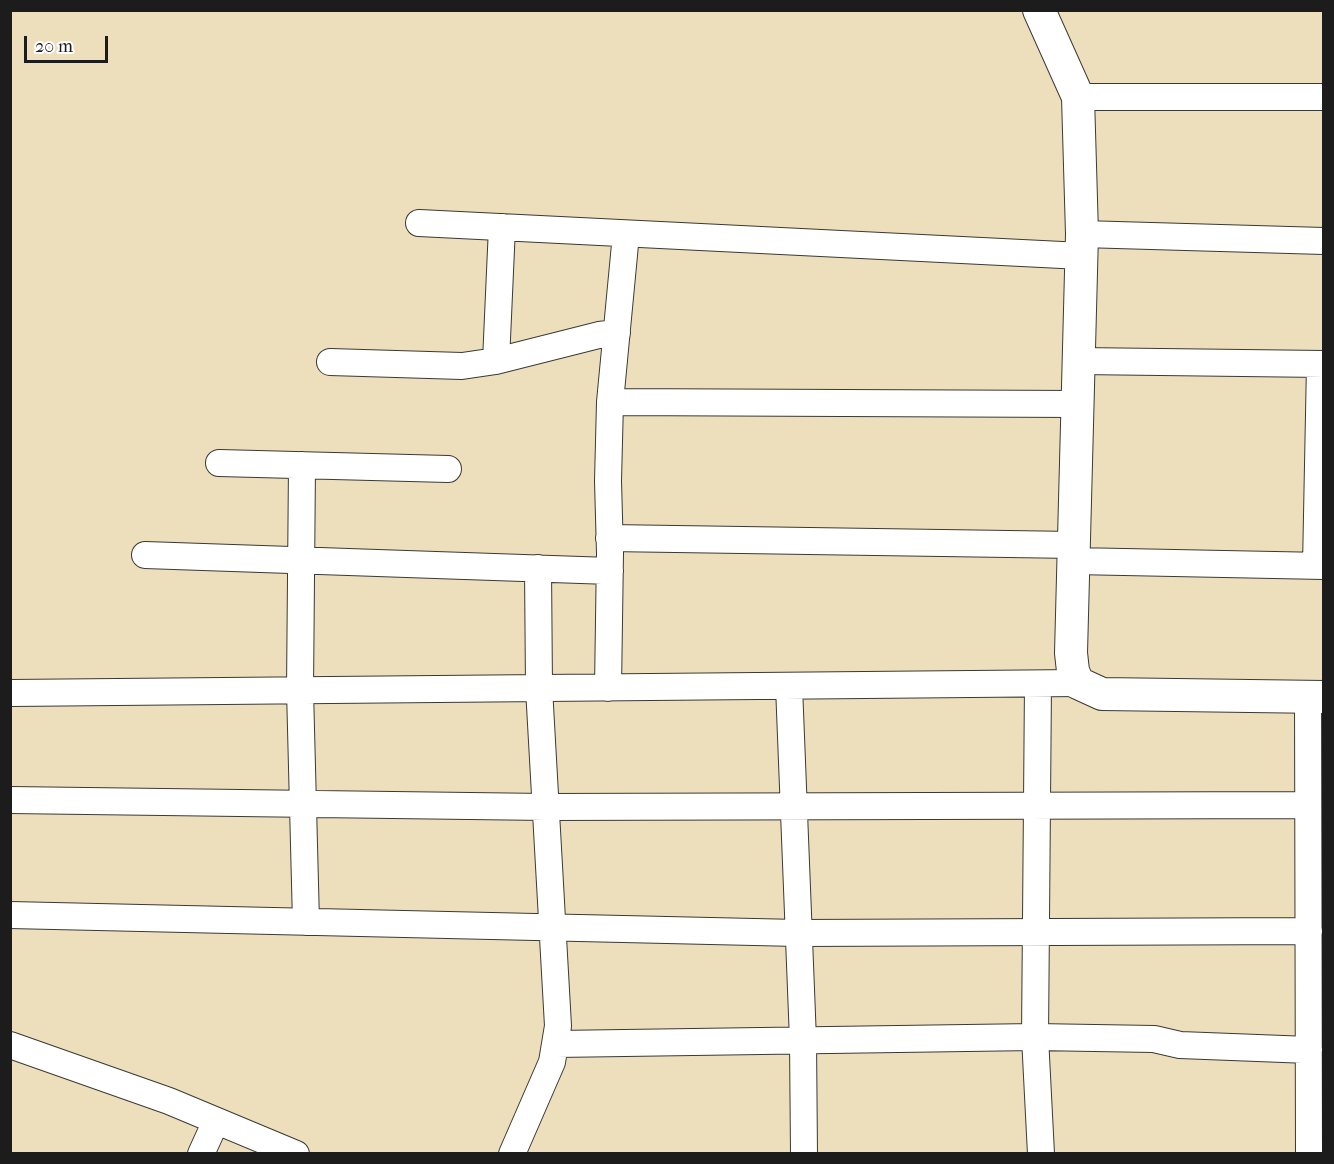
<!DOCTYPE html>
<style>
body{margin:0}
#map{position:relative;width:1334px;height:1164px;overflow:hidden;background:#eddfbc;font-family:"IM FELL French Canon",serif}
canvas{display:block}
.frame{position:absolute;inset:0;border:12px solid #1c1c1c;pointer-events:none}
.scale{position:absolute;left:24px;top:36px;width:84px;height:27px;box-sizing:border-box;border:3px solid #1c1c1c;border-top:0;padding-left:8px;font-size:18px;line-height:21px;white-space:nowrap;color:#1c1c1c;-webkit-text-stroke:4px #fff;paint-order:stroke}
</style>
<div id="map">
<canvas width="1334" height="1164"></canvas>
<div class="frame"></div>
<div class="scale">20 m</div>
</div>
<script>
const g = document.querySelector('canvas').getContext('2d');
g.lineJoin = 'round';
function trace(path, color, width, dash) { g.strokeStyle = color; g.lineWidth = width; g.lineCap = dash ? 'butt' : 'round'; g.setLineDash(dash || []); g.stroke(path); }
const minor = new Path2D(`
 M1078,97h246
 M419,223l663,33
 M1082,234l242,7
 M496,361l6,-134
 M1079,361l245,3
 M330,362l132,4 34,-5 103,-26 18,-2
 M610,402l468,2
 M219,463l229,6
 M302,465l-2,225 6,232
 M609,538l466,7
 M145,555l465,16
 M1074,561l250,5
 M1316,566l4,-202
 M1038,684l-3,353 6,117
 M789,686l14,354 1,114
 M608,688l2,-135 -2,-72 2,-79 16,-168
 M10,693l1068,-10
 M1308,697l1,457
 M10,800l536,7 762,-2
 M10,915l788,18 511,-2
 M556,1044l479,-7 119,2 26,6 129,5
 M10,1045l159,56 127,53
 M201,1154l15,-33
 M512,1154l40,-92 6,-36 -19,-338 -1,-120`);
const tertiary = new Path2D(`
 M1039,10l39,87 4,137 -11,419 2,18 5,12 24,11 222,3`);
trace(minor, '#3b3934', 28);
trace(tertiary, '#3b3934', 34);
trace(minor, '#fff', 26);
trace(tertiary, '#fff', 32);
</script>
